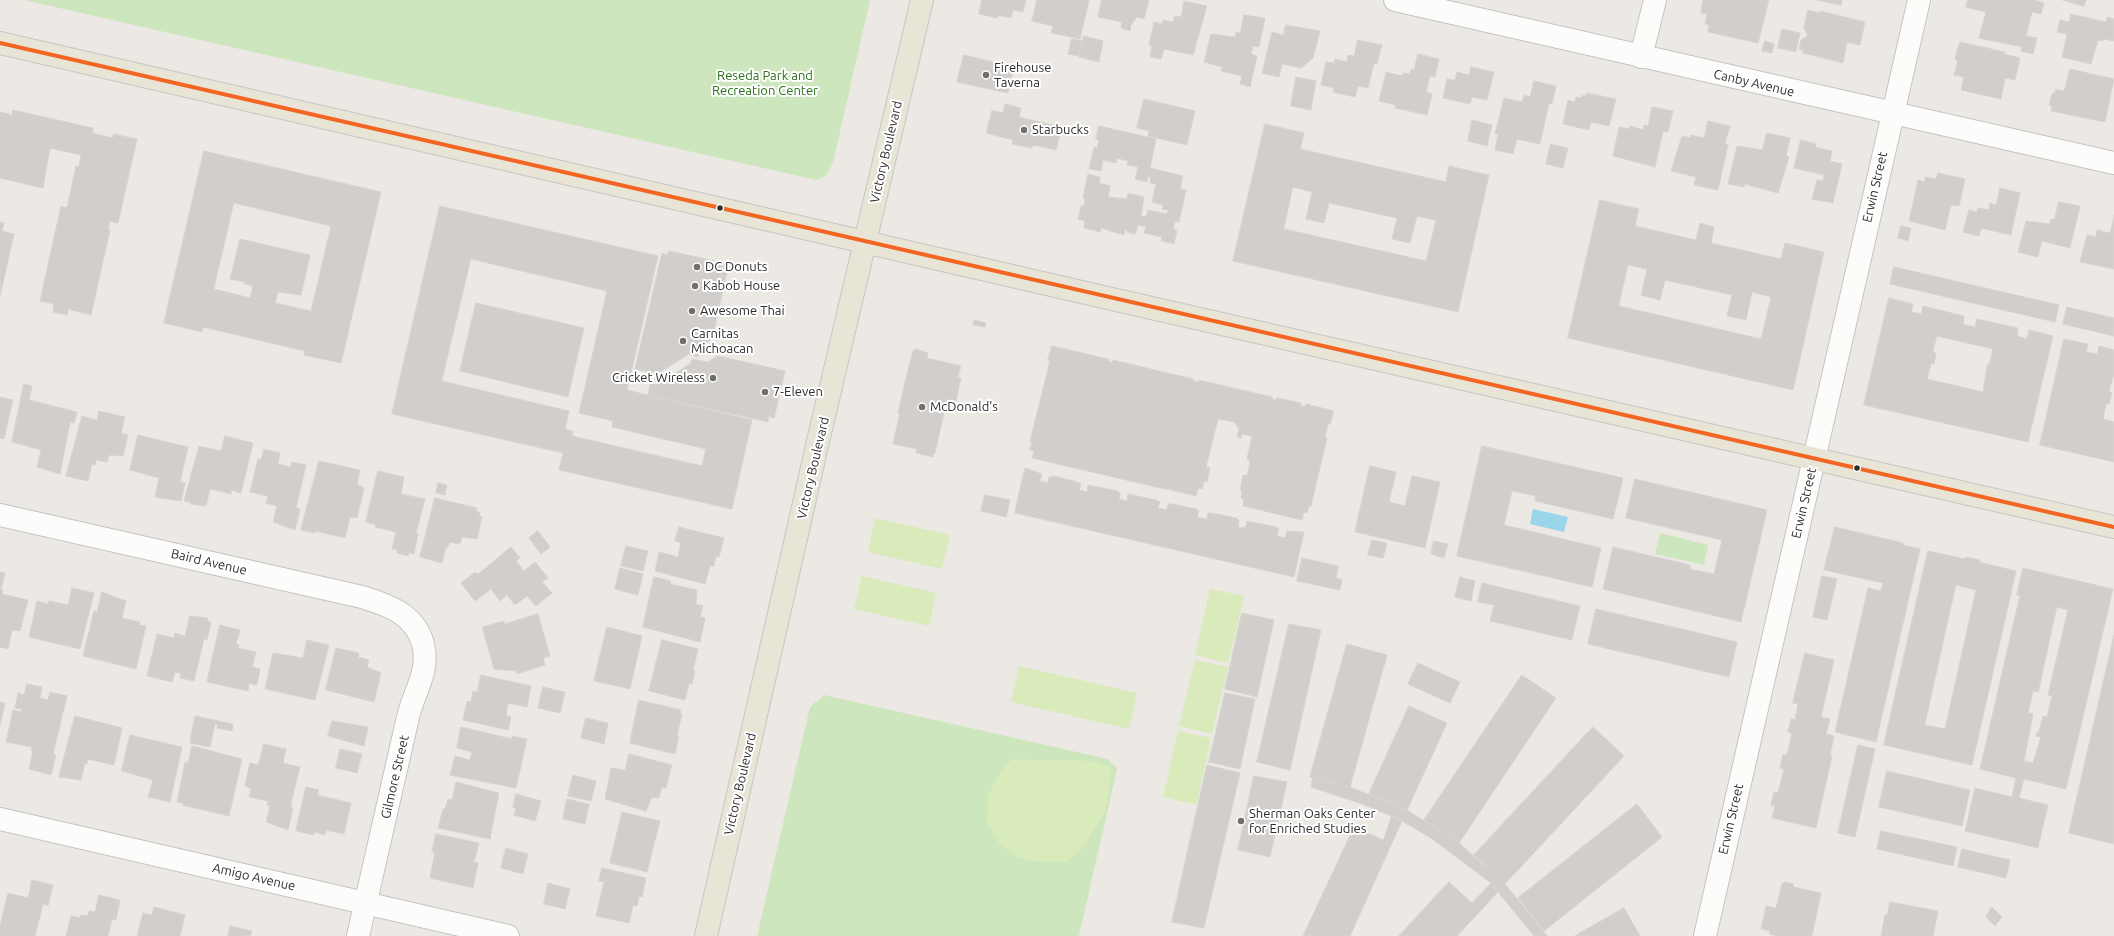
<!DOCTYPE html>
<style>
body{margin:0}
canvas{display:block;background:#ece8e4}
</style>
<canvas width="2114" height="936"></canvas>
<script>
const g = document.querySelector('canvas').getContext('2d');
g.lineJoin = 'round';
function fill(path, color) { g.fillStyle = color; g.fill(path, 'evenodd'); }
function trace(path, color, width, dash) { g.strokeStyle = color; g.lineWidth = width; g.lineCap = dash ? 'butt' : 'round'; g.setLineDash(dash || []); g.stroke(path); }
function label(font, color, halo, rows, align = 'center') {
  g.font = font + ' Ubuntu,sans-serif'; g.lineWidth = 4; g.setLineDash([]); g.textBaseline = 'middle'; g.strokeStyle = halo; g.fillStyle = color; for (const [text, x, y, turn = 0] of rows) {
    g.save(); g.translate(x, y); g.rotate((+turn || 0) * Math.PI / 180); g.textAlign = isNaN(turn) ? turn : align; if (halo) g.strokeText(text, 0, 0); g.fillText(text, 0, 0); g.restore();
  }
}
const green = new Path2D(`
 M24,0h846l-37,163 -7,13 -10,4z
 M1660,533l48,12 -4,20 -49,-11z
 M824,695l284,64 9,10 -38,167h-322l53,-229z`);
const pitch = new Path2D(`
 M875,518l75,17 -8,34 -74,-17z
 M862,576l74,17 -7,33 -75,-17z
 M1210,589l34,7 -16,67 -33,-8z
 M1195,660l33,7 -16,67 -33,-8z
 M1019,666l118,27 -8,36 -118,-27z
 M1178,731l33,7 -15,67 -33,-8z
 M1012,759l83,2 17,7 -7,44 -22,36 -17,14h-26l-21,-4 -19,-13 -13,-21 1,-29 14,-25z`);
const water = new Path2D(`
 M1533,509l35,8 -4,15 -34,-8z`);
const building = new Path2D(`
 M982,0h44l-3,12 -10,-2 -2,8 -13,-3v3l-19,-4z
 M1037,0h52l-9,39 -29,-6 2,-7 -21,-5z
 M1102,0h47l-5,19 -7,-2 -6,8 -1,6 -9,-3 1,-6 -24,-5z
 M1703,0h66l-11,43 -50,-11 1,-7 -4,-1 2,-10 -6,-1z
 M1817,0h25l-1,5z
 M1968,0h66l10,3 -3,11 -9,-2 -6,24 11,2 -4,16 -12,-3 1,-4 -43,-9 7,-26 -20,-5z
 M2063,0h23l-2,6z
 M1184,1l23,5 -14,49 -29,-6 -3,10 -11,-2 2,-11 -3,-1 5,-23 8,2 1,-4 10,2 2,-6 6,1z
 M1808,10l11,3 1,-2 45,11 -5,23 -13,-3 -4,21 -40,-10v-3l-4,-1 2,-9 6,-4v-3l-3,-4z
 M2071,14l35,8 1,-5 7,2v22l-10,-2 -1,2 -5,-1 -7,24 -29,-7 5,-23 -10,-2 3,-12 9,2z
 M1244,15l21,3 -6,29 -6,-1 -2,8 6,2 -7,31 -10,-3 2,-8 -21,-5 1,-4 -18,-5 7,-28 24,3 1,-5 4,1z
 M1286,25l34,6 -7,27 -12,10 -19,-4 -3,13 -17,-4 10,-41 11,3z
 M1782,29l18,4 -4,19 -18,-4z
 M1084,36l19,5 -4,21 -20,-5z
 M1072,39l11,2 -4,15 -11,-2z
 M1358,40l24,5 -5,19 -3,-1 -6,25 -10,-2 -3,11 -22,-5 1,-4 -13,-3 5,-23 8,1 1,-4 12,3 1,-7 6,1z
 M1765,41l9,3 -2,9 -10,-2z
 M1960,42l45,10 -1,2 16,4 -5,22 -10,-2 -4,21 -40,-9 3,-13 -10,-2 4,-15h-3l1,-5z
 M1418,54l21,5 -4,18 -5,-1 -4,16 6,2 -5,21 -32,-7 1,-3 -17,-4 7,-29 16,4 1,-3 7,1 1,-5 3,1z
 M964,55l50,12 -6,26 -51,-11z
 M1471,67l23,5 -7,28 -15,-3 -2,7 -27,-6 4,-19 8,1 2,-8 12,3z
 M2070,69l44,10 -9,43 -54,-11 1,-5 -3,-1 3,-11h2l2,-5 8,2z
 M1296,77l20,4 -5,29 -20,-4z
 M1534,81l22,5 -4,18 -3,-1 -9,41 -23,-5 -4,15 -18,-4 3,-16h-3l9,-36 18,4 2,-7 6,2z
 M1587,93l29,6 -7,27 -18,-4 -2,8 -26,-6 5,-24 7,2 1,-5 6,1v-3l4,1z
 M1144,99l51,12 -8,34 -39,-9 1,-5 -12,-3z
 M1005,104l16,4 -2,9 43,10 -6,23 -23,-5 -1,3 -20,-4 1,-4 -27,-7 6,-23 11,3z
 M1652,107l21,4 -5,21 -5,-1 -8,36 -42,-11 6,-29 10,2 1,-3 13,4 1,-5 4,1z
 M13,110l80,18 -1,5 21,5v-4l24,5 -19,84 -8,-2 -2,8 2,1 -19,85 -23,-6 -1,6 -14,-3 1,-8 -14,-3 21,-95 6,2 9,-42 3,1 2,-12 -31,-7 -7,40 -43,-10v-66l12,3z
 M1472,120l20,5 -5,21 -19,-5z
 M1708,121l22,5 -5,18 3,1 -10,45 -24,-5 2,-8 -25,-6 11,-35 9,2v-3l13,3z
 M1265,124l39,9 -4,16 146,33 3,-16 40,9 -31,137 -225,-51zM1293,187l19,5 -6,27 18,4 5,-20 68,15 -5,21 18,4 7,-27 19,4 -10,41 -142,-32z
 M1099,126l57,13 -6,29 33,8 -3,13 6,1 -7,32 -4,-1 -2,8 4,1 -3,14 -13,-3 1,-4 -18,-4 2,-6 -8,-2 -3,9 -8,-2v-2l-2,-1 -1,6 -23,-7 -1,4 -16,-4 1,-7 -7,-2 3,-13h3l1,-7 -2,-1 5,-24 12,3 -1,6 11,3 -2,11 19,2 1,-6 16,4 -3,19 5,1 2,-7 19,4 1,-4 -6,-1 1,-4 -11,-3 4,-18 -6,-1 1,-6h-3l-1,5 -12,-3 3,-12 -11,-2 1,-4 -11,-3 -1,5 -13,-3 -2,11 -12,-2 5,-22 3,1 2,-8 -3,-1z
 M1767,133l23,5 -4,18 3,1 -11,36 -33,-9 -1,3 -16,-3 9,-38 25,4z
 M1801,140l15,4 -1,3 17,4 -2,10 12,3 -9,39 -21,-4 5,-19 6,1 1,-6 -30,-7z
 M1551,144l17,4 -5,20 -17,-4z
 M204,151l177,41 -40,171 -37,-8 1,-4 -102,-24 -1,5 -38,-9zM234,203l97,23 -20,85 -36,-8 3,-11 23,3 9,-40 -70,-16 -10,40 15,3 -1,2 9,2 -3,12 -36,-9z
 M1938,173l27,6 -6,27 -8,-1 -6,25 -36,-9 9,-41 7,2v-5l11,2z
 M2000,188l20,5 -9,42 -30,-7 -2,8 -16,-4 6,-22 8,2 1,-4 11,2 1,-7 6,2z
 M1600,200l39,9 -4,17 61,14 4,-17 14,4 -3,16 70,16 4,-16 39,9 -31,138 -225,-52zM1628,265l19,4 -6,26 19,5 5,-20 67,15 -5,21 19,4 6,-28 19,5 -10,42 -142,-33z
 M2059,202l21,4 -10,42 -28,-7 -4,16 -20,-5 8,-31 24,3 1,-5 3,1z
 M440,206l218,50 -31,134 125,30 -20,89 -173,-39 4,-17 -171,-39zM471,259l136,32 -28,122 34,8 -1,6 94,22 -4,17 -130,-30 1,-5 -8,-2 4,-18 -127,-30z
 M2114,216v53l-34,-7 7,-27 9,2 1,-7 13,3z
 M0,222l4,1 -2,8 12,3 -14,62z
 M1901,226l10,2 -3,13 -10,-3z
 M669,251l60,13 -17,75 -11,7 -3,11 -9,-3 -32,20 -22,-5 27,-116 5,2z
 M1894,267l165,38 -4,17 -165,-38z
 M1889,298l24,6 -2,8 10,2 2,-8 41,10 -1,8 12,3 2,-8 41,9 -1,8 10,3 2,-9 24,6 -25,106 -164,-37zM1937,336l56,13 -4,16h-2l-4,27 -56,-13 4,-15h3l2,-11 -3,-1z
 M476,303l108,25 -16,69 -108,-26z
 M2067,307l47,11v18l-51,-12z
 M974,320l12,3 -1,4 -12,-2z
 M2064,339l24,5 -2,8 11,2 2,-8 15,4v27h-1l-4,15 3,1 -3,11h-3l-3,15 11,3v40l-74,-17z
 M1052,346l56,13v2l4,2 1,-3 80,19v2l5,1 1,-2 73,17v2l4,1 1,-2 24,5v3l4,1 1,-3 28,7 -4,13h-2l-3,13 2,1 -16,68h-2l-2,7 -3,-1 -2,8 -59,-14 1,-7 -3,-1 1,-8h-2l3,-15 4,1 3,-14 -3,-3 5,-23 -10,-2 -1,4 -4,-1 2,-8 -4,-7 -17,-3 -12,48 4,1 -3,14 -3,-1 -2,8 -4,-1 -2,8 -25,-6v-2h-2v2l-137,-32 2,-7 -4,-1 2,-9h-2l20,-80 -2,-1z
 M916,349l12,4 -1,5 34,8 -3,11 3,1 -5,23 -9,-2 -12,54h-1l-1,4 -17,-4 1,-4 -24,-5 7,-31h-2l6,-26 2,1 -2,-2 9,-35z
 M718,356l67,15 -11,47 -5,-2 -1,6 -120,-27 2,-11 7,1 34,-22 1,-4 15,3z
 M24,384l8,2 -3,14 48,12 -3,11 -4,-1 -10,52 -23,-7 4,-17 -29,-8z
 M0,397l13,3 -9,39 -4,-1z
 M99,411l26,6 -4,16 7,2 -5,21 -14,-1 -2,7 -11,-2 -1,5 -3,-1 -4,17 -22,-5 16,-60 15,4z
 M138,435l50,12 -8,35 5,1 -4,18 -26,-4 4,-19 -29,-8z
 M225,436l28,7 -12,50 -10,-3v4l-21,-5 -4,17 -16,-2v-2l-6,-1 15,-55 22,5z
 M1482,446l141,32 -10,41 -78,-18 1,-5 -24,-5 -8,34 97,23 -9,39 -135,-31z
 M264,449l16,4 -2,11 13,3 1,-5 14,3 -10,43 4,1 -5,21 -22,-8 4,-16 -11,-3 2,-7 -18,-4 8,-33 3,1z
 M319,461l41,9 -3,14 7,4 -7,30 -7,-1 -5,21 -30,-7v2l-14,-3z
 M1370,466l26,6 -7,30 16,4 7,-30 28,6 -15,66 -70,-16z
 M1025,468l17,6 -2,7 8,2 1,-6 5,-1 23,6 4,2 -2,6 8,2 1,-7 29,6 3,2 -1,6 8,2 1,-7 28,6 4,2 -2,6 9,2 1,-6h4l24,5 3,2 -2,6 10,2 1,-6h4l24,5 3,2 -1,7 7,1 2,-7 29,6 3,2 -2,7 8,2 2,-7 17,1 -10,45 -279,-64z
 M378,471l26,6 -3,17 24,5 -9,34 2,1 -4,20 -5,-1 -1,3 -11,-3v-3l-5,-1 4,-17 -21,-5 1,-2 -10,-3z
 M1635,479l132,31 -26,112 -138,-33 10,-42 77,18v4l24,5 8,-34 -96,-22z
 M438,483l9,2 -2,10 -9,-2z
 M985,495l25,5 -4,17 -25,-6z
 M435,498l42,10 -1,4h4l-1,4 3,1 -5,22 -15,-2 -2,7 -10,-2 -2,5h-2l-4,16 -22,-6z
 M679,527l45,11 -5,19 -3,-1 -2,10h-4l-5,18 -50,-13 4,-19 19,5 3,-14 -6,-2z
 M1835,527l68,16v2l17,4 -44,193 -41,-10 33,-144 13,3 2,-8 -59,-13z
 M538,531l12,16 -9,7 -12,-16z
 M1372,540l15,3 -4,15 -15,-3z
 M1434,541l14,3 -4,14 -13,-4z
 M626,546l22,5 -5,20 -22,-5z
 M511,547l9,11 -4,3 8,10 11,-9 13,16 -6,4 10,11 -16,13 -9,-10 -12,9 -8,-10 -7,6 -9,-12 -16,12 -14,-18 14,-11 3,2z
 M1928,551l37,8v-2l15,3 -1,2 37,9 -44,194 -88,-20zM1956,585l20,5 -31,139 -20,-4z
 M1302,558l36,8 -2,12 6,2 -2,10 -43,-9z
 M620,568l23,6 -5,21 -23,-6z
 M2023,568l90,21 -47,200 -42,-10 -5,19 29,7 -10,43 -73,-17 10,-43 37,9 4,-19 -36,-9 40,-174h-3zM2057,607l11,3 -20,85 4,1 -5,21 -4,-1 -4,16h-2l-1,4 5,1 -8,26 -9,-2 9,-47 -5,-1 5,-22 5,1z
 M0,572l5,1 -4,16 2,1 -1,4 26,6 -8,31 -8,-1 -4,19 -8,-2z
 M1822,576l15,3 -10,41 -14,-3z
 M654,577l17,4 -1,3 27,6 -1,14 7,2 -3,11 5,1 -5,24 -57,-15z
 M1460,577l15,4 -4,20 -16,-4z
 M1482,583l98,23 -8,34 -82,-19 4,-16 -16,-3z
 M72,588l22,5 -14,56 -51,-12 8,-36 11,3 1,-3 19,4z
 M102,592l24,9 -4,17 18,4 -1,3 7,1 -10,43 -53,-13 11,-45 3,1z
 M1596,609l141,33 -8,35 -141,-33z
 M1242,613l32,7 -17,77 -32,-8z
 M538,614l12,42 -7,2 2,7 -28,9v-3l-23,-2 -12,-42 22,-6v3z
 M190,616l18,2 -1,3 4,1 -4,18 -3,-1 -10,42 -14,-3 1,-5 -6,-1 -3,10 -25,-6 10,-42 17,4 1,-5 10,3z
 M1289,624l32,6 -31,140 -33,-8z
 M220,625l20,5 -4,14 3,1 -1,3 18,4 -4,15 8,2 -3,16 -8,-2 -1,8 -41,-9z
 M607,627l35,9 -12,53 -36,-8z
 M2114,635v209l-45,-11z
 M307,640l22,5 -14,55 -50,-11 8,-36 30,5z
 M662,640l36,9 -5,22h2l-3,13 -3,-1 -4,17 -36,-9z
 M1347,644l40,11 -37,132 -40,-10z
 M336,648l23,5 -1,4 11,3 -2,7 14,6 -7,29 -48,-12z
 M1805,653l29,7 -13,57 9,2 -4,15 8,2 -4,19 2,1 -16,72 -44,-10 3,-12 -4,-1 3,-13 4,1 6,-24 -4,-1 3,-14 4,1 5,-22 -4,-1 3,-13 4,1 3,-16 -5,-1z
 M1418,663l42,19 -10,21 -42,-19z
 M481,675l50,11 -4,21 -19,-4 -2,13 5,1 -3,13 -45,-10 4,-19 4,1 2,-11 4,1z
 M1522,675l34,23 -97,145 -35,-23z
 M27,684l15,3 -2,11 8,2 2,-8 17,4 -14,58 3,1 -5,20 -22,-6 4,-18h-2l1,-4 -26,-5 7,-32 8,2 1,-3 -7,-1 3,-15 6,2z
 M543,687l22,5 -5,21 -22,-5z
 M1225,693l30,6 -15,70 -31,-7z
 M639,700l42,10 -1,4h2l-5,21 2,1 -4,18 -45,-11z
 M0,702l5,1 -5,23z
 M1409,706l38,17 -40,87 -38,-16z
 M75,716l47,12 -8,37 -26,-6 -1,5 -2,-1 -4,17 -22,-3z
 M195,716l38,8 -1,7 -15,-3 1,-3 -3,-1 -5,23 -20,-4z
 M586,718l22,5 -4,21 -23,-6z
 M332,721l36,6 -4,19 -36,-10z
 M461,727l51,12v-3l15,3 -11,49 -66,-13 5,-19 15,4 2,-8 -15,-4z
 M1593,727l31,29 -119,128 -31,-29z
 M130,735l52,12 -12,55 -22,-5 5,-17 -31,-9z
 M264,744l22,5 -3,14 17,4 -9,36v5h2l-5,22 -22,-8 4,-16 -3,-1 1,-4 -19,-4 2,-9 -6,-2 5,-23 8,2z
 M1858,745l17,4 -20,88 -17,-4z
 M192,746l50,13 -13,57 -47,-11 1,-2 -6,-1 8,-40 3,1z
 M340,749l22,5 -5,19 -21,-5z
 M629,754l43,11 -6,23 -4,-1 -3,11 -7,-1 -6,14 -41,-12 6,-31 14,2z
 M1207,765l33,8 -36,155 -32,-6z
 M1887,771l83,19 -8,36 -83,-19z
 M573,775l23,6 -5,20 -23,-5z
 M1254,776l33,6 -17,75 -32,-7z
 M1313,778l37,9 57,23 52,33 46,41 42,52h-13l-43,-53 -60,-45 -29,-17 -37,-16 -54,-18z
 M456,782l43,11 -9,46 -52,-11 5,-19h2l3,-10 4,1z
 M306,787l13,3 -2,5 34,8 -7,31 -18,-4 -1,5 -11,-3v3l-18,-4z
 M516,794l25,7 -6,20 -21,-6 2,-7 -3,-1z
 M567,799l22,5 -4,20 -22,-5z
 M1637,804l25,33 -118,94 -26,-33z
 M622,812l38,9 -13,51 -37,-9z
 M1392,816l10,5 -52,115h-47l51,-109 29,13z
 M1881,831l76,16 -4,19 -76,-17z
 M436,834l43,9 -5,19 4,1 -5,25 -43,-10 5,-26h-3z
 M506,848l22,6 -5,20 -22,-6z
 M1962,849l48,11 -4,18 -48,-11z
 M602,868l44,10 -4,19 -3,-1 -2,10 -4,-1 -4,18 -33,-7 8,-34 -5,-1z
 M32,880l21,5 -5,21 -5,-2 -8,32h-35v-10l8,-33 20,5z
 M1449,882l23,21 19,-20 7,9 -41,44h-58z
 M1786,882l7,2 1,3 27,6 -9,43h-35l-7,-2v-3l-9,-2 5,-23 10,2 6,-24z
 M548,883l22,6 -5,20 -21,-5z
 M99,895l21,5 -4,20 -4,-1 -4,17h-42l5,-20 9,2v-3l8,1 1,-5 6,1z
 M1890,902l48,9 -5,25h-52l4,-21h2z
 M154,907l31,8 -5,21h-43l6,-23 9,2z
 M1992,907l10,10 -7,9 -9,-9z
 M1624,908l16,28h-65z
 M230,926l22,5 -2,5h-22z`);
const minor = new Path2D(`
 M1395,0l719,163
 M1641,57l14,-57
 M0,515l362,82c26,8 53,17 61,47 7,28 -9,47 -15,73 -16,73 -33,146 -50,219
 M0,819l508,117`);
const tertiary = new Path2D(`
 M1705,936l214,-936`);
const primary = new Path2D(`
 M0,43l1112,256 1002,228
 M706,936l110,-486 106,-450`);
const bus1 = new Path2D(`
 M0,43l2114,484`);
const markers = [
 [986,75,4,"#706f6e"],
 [1024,130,4,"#706f6e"],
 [720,208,3.5,"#2e2e2e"],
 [697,267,4,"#706f6e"],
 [695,286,4,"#706f6e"],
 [692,311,4,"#706f6e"],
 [683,341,4,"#706f6e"],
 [713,378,4,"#706f6e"],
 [765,392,4,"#706f6e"],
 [922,407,4,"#706f6e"],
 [1857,468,3.5,"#2e2e2e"],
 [1241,821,4,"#706f6e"]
];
const poiNames = [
 ["Firehouse",994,68],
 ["Taverna",994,83],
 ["Starbucks",1032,130],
 ["DC Donuts",705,267],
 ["Kabob House",703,286],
 ["Awesome Thai",700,311],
 ["Carnitas",691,334],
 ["Michoacan",691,349],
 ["Cricket Wireless",705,378,"right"],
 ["7-Eleven",773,392],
 ["McDonald's",930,407],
 ["Sherman Oaks Center",1249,814],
 ["for Enriched Studies",1249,829]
];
const parkNames = [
 ["Reseda Park and",765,76],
 ["Recreation Center",765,91]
];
const streetNames = [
 ["Canby Avenue",1754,83,13],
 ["Victory Boulevard",886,152,-77],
 ["Erwin Street",1875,187,-77],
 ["Victory Boulevard",813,468,-77],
 ["Erwin Street",1804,503,-77],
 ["Baird Avenue",209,562,13],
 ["Gilmore Street",395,777,-77],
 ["Victory Boulevard",740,784,-77],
 ["Erwin Street",1731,819,-77],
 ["Amigo Avenue",254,877,13]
];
fill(green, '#cee6be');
fill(pitch, '#d9eabb');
fill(water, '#99d6ec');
fill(building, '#d1cecb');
trace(building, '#d7d4d0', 1);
trace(minor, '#c5c4c5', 24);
trace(tertiary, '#c5c4c5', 24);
trace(primary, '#c6c5c4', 24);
trace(minor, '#fcfcfb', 22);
trace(tertiary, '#fcfcfb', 22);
trace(primary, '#e8e4d6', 22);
trace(bus1, '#f26522', 4);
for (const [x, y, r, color] of markers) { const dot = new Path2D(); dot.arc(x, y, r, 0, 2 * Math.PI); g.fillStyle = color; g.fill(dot); trace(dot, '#fff', 1.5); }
label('13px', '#2e2e2e', '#fff', poiNames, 'left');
label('13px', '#2c6e1b', '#fff', parkNames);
label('13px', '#2e2e2e', '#fff', streetNames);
</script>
